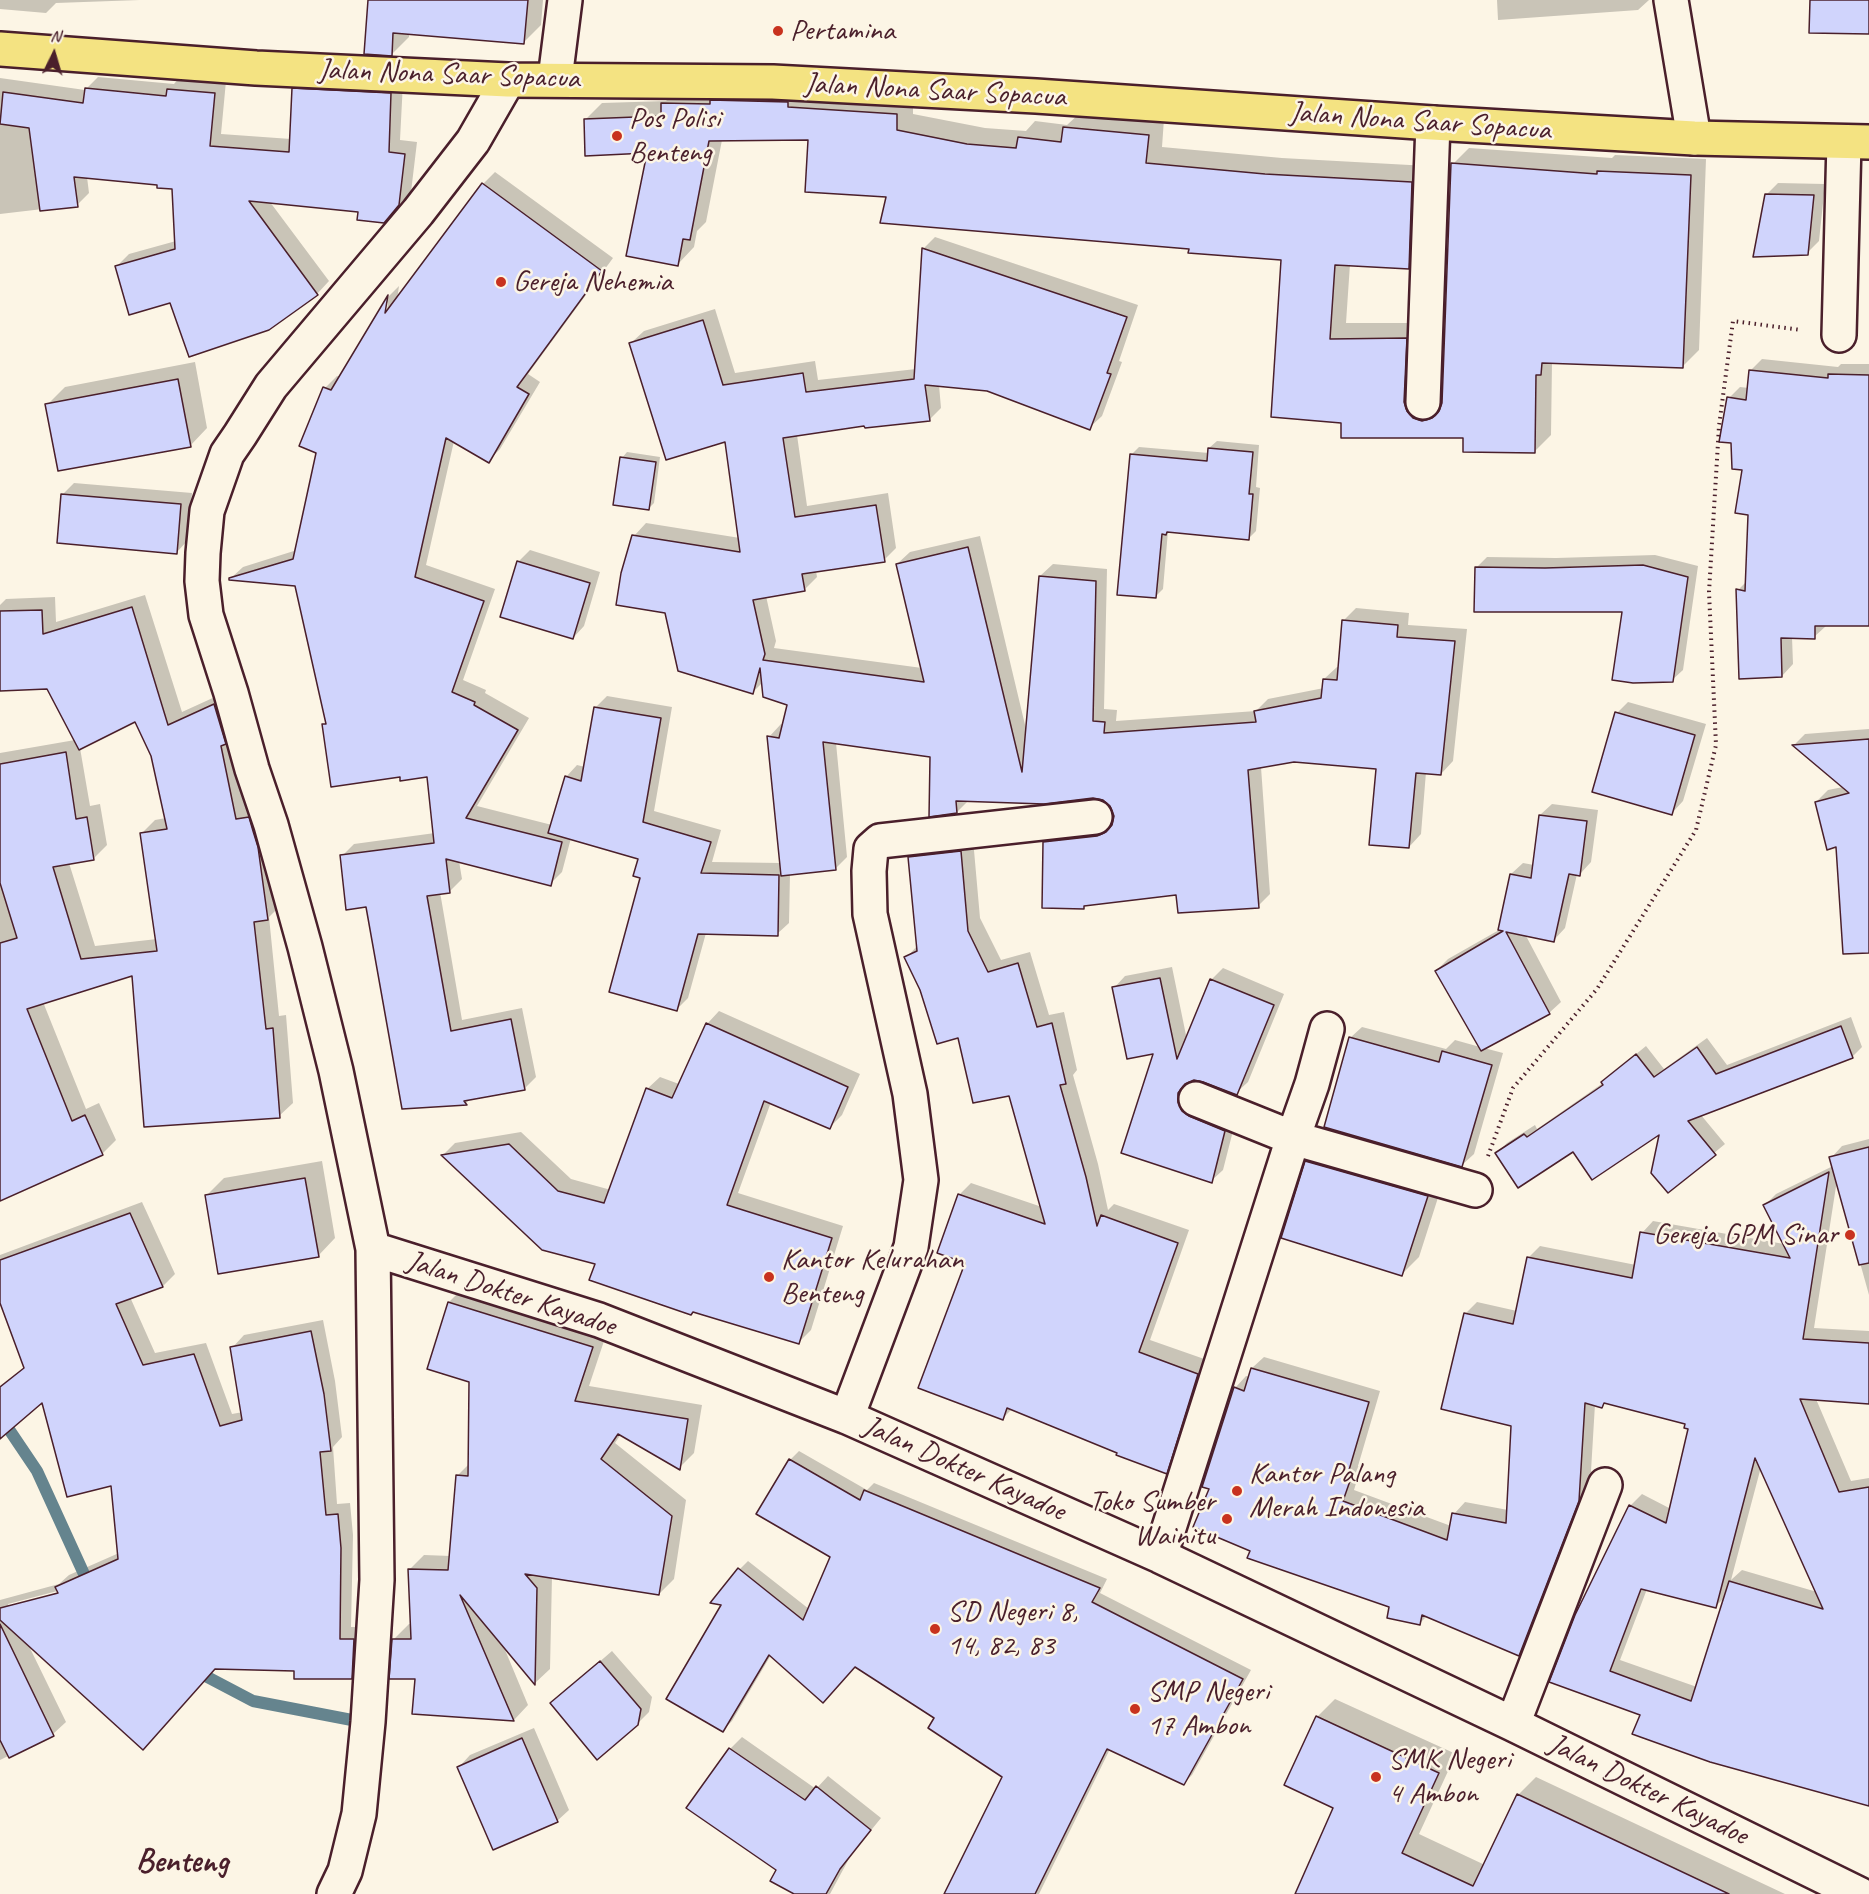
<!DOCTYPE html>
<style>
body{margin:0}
#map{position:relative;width:1869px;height:1894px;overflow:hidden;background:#fcf5e5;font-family:Caveat,sans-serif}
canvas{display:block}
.north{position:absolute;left:24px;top:24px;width:60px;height:60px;-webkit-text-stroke:4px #fcf5e5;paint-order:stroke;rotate:5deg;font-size:16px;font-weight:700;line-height:24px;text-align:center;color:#4a1f2b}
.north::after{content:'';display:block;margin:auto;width:21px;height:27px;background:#4a1f2b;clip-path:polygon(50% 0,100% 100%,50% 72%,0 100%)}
</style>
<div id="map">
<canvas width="1869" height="1894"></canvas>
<div class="north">N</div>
</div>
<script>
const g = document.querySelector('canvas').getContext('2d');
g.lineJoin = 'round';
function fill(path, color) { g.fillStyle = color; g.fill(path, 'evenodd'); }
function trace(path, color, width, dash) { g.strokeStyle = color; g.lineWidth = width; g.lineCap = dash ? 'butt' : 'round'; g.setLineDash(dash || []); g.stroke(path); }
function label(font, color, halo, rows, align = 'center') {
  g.font = font + ' Caveat,sans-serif'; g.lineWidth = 5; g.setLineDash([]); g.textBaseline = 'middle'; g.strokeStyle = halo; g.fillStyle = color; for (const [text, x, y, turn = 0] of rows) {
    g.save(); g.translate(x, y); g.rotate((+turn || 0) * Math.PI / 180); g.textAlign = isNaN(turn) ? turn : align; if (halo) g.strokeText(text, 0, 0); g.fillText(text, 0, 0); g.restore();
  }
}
const shadow = new Path2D(`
 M0,0h140l-84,3 -10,10 -46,-4z
 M370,0h173l-2,25 -18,18 -114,-10v4l-17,17z
 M1497,0h152l-11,10 -140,10z
 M98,77l76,7 6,-7 46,4 -5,53 70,5 3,-50 12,-12 97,5 -3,58 17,2 -6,50 -28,30 -23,-11 -90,-9 59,79 -12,13 -146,7 -54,-35 12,-12 47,-13 -3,-54 -14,-3 -72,-7 2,16 -12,12 -77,9v-136l85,12z
 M679,87l234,11v16l72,14 41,3 9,-10 32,4 14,-13 83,7 -2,28 120,11 146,8 -3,85 -17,16 -58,-3 -4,59h76l7,78 10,4 4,-1 10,-240 16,-16 143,10 3,-3 91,4 -7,191 -16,16 -131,-4 -1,73 -16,16 -70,-15 -123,-15 -59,-162 -93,-11 -303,-52 -77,-57 -88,1 -16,82 -9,9 -3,16 -16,17 -29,-112 -64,-32 17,-17 64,-2z
 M495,172l118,86 -85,116 12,8 -40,67 -12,12 -34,-20 -28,124 69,24 -32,91 23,10 -1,3 44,25 -52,88 75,19 14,-48 11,-12 8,2 11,-60 11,-11 65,11 -18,104 67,19 -9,32 69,1 -12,-126 12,-13 3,1 5,-22 -26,-21 -10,10 -87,-80 -32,-76 12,-13 94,15 -14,-98 -95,-97 13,-12 71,-22 20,64 80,-12 3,19 98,-11 7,-120 12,-12 203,68 -19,56 3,1 -20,54 -13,12 -101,-39 -49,-4 2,23 -12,12 -63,4 -69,11 10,71 81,-13 8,55 -12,12 -68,11 1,6 -12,12 -39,7 10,45 -2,7 148,20 -25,-104 13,-12 70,-16 46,193 14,-153 13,-12 54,5 -3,140 13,1 -1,11 140,-10 12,-12 56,-11v-9l13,-12h2l4,-46 13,-13 53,5 -1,12 59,4 -14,132 -12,13 -15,-2 -5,62 -12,13 -31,-79 -84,-7 -33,6 9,127 -12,12 -80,-13 -91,11 -3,3 -39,-65 12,-12 57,-7 1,-8 -3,-9 -8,-7 -11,-2 -124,3 -12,12 -25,-56 -96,-13 11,114 -12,12 -45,5 -1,49 -12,11 -71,-1 -18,65 -11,11 -35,-132 -2,-19 -69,-20 -9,34 -12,12 -91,-23 3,18 -12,12 -10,1 22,128 60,-12 14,69 -12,12 -53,9 -5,5 -63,5 -36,-202 -25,-50 12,-12 81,-11 -7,-58 -27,1 -77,-51 3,-4 -31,-136 -66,-6 13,-12 54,-17 21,-98 7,-64 12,-12 4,1 48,-81 10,-10 -2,14 86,-116zM388,302l-2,19 -3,-1 2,-15z
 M1778,183l47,1 -6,57 -12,12 -40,-59z
 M1762,359l76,8 3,-3h28v261l-43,1 -12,11h-22l1,27 -11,12 -44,-86 9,-9 2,-68 -5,-44 -15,-71 11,-11 9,1 2,-18z
 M195,362l12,66 -17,18 -143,-41 18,-18z
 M1217,441l42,4 -3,42 4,1 -4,43 -7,7 -81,-7 -5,58 -8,8 -24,-142 8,-8 70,6v-5z
 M627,452l33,5 -6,46 -5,5 -27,-50z
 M74,483l118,10 -4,47 -11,12 -114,-58z
 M530,550l70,22 -16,54 -11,12 -55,-76z
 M1655,555l43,11 -15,104 -11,10 -48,-69 -148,-43 11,-11 69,1z
 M145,595l37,117 46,-21 54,213 -13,13 10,99 7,-1 7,88 -14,13 -145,-142 -91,28 43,107 13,-6 17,37 -14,14 -102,45v-446l75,-13 -27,-52 -48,2v-85l6,-6 49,-2 1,25zM136,720l16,36 14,62 -11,2 -14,14 16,105 -62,7 -26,-83 24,-4 14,-14 -7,-41 -10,2 -10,-58z
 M1628,702l78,22 -23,77 -11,12 -55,-100z
 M1869,729v171l-32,-55 -21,-43 12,-12 15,-3 -49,-42 11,-11z
 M1552,804l46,6 -7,52 -11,12h-3l-12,54 -11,12 -29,-6 36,68 -12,11 -65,35 19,5 -29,101 -12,11 -112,-127 12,-11 84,22 9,-9 25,7 -44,-76 12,-12 51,-29 12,-56 12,-11 11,2 6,-50z
 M973,839l7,79 21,42 29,-8 19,63 15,-3 13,58 -4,5 25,89 10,46 6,-6 75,26 -39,110 60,21 -32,99 -12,12 -154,-63 -9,9 -36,-156 -8,-67 12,-12 71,24 -32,-113 -88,-105 -16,-31 12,-13 -8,-88 12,-12z
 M1172,967l15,73 24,-60 12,-12 61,26 -36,88 -12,11 -33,-13 -9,-1 -5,2v9l47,29 -13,51 -12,11 -56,-129 -41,-64 11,-12z
 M719,1011l141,63 -18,41 -13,13 -58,-26 -33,91 105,33 -32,104 -12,12 -202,-79 -154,-108 12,-12 66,-11 50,47 40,11 36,-101 13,-12 19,7 28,-60z
 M1851,1017l11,30 -10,10 -151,58 24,29 -57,47 -7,-59 -88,18 -76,3 10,-10 28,-18 2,4 66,-46 10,-10 33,-27 18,23 43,-31 20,27z
 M1869,1139v156l-32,-115 -23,148 55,3v72l-53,-4 35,82 18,-3v308l-227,-72 -91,-33 79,-175 12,-12 29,15 19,-81 -3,-5 -81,-21 -4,4 -7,-2 -5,84 -60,154 -11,12 -92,-38 -8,8 -28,-18 -139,-56 -41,-62 24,-100 11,-12 4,1 2,-9 12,-11 116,34 -22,75 3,1 -7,23 97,36 3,-12 11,-12 43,8 5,-85 -71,-17 24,-95 11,-11 40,9 11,-53 12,-12 96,19 6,-32 11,-12 131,23 -20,-38 12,-12 57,-28 -2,-8 11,-12zM1761,1467l56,125 -75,-22 -11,10zM1647,1589l69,17 9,-9 -28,90 -77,-27z
 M1324,1144l120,35 -25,78 -17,17 -95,-112z
 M322,1161l13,77 -17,18 -111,-61 17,-17z
 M142,1202l33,72 -12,12 -33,11 25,56 51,-10 26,71 11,-2 -11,-64 12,-13 79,-15 12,61 7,56 -9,10 4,57 13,-1 3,32 -2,92h15l-3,39 -12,12 -55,-9 -269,-27 39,80 -13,12 -53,26v-160l59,-16 10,-9 50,-22 -6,-69 -70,-83 -43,9v-22l25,-21 -25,-68v-44zM65,1589v3l-55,15 -2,-3z
 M464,1287l143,45 -18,54 113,19 -8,48 -15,15 -58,-34 -6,9 71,57 -12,79 -15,15 -107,-18 -2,93 -15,14 -32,-38 25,60 -14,15 -100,-8 3,-34 -23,-39 15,-15h3l-3,-54 15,-15 27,1 6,-80 12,-12 1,-83 -41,-13 20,-66z
 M799,1451l68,39 7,-7 233,96 -7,14 151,77 -59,105 -9,9 -73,-35 -71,145h-93l58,-118 -68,-58 -80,-52 -85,-11 -39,66 -9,9 1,-126 16,-35 8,-8 61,48 23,-53 -42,-96z
 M612,1651l40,46 -3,15 -12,12 -85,-21z
 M1335,1699l121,55 -37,80 66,31 33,-70 18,-18 249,117h-489l39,-87 -18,-90z
 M534,1728l35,82 -12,11 -98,-54 11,-12z
 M742,1737l74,52 12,-13 53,42 -30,37 -21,39h-33l-19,-24 -90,-62 42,-59z`);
const stream = new Path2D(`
 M0,1416l37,55 47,103 11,11
 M194,1670l59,31 104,20`);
const building = new Path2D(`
 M368,0h160l-4,44 -131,-11 -1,23 -28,-2z
 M1810,0h59v34l-60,-1z
 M85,88l81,8 1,-7 48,4 -5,53 79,6 3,-64 99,5 -2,59 16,2 -6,51 -15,18 -27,-3 1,-8 -109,-11 69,94 -49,35 -80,27 -19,-54 -41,12 -14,-49 60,-17 -3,-60 -15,-1v-3l-83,-8 4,30 -38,4 -11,-83 -29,-4 3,-32 80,11z
 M710,100l78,2v5l109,7v16l70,14 49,4 2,-11 43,5 2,-15 86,8 -3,28 119,11 147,8 -3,87 -74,-4 -5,74 77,-1 -3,64 3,9 6,7 9,3 10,-3 7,-7 3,-8 9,-240 146,11v-3l94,4 -8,193 -141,-5 -1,12h-5l-1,78 -72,-1v-14h-122v-15l-70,-6 10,-157 -93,-7 1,-4 -309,-26 6,-26 -81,-5 3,-52 -99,1 -19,99 -7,-1 -5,27 -52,-10 21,-103 -62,3 -1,-37 77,-3v-13l49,1z
 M482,183l120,88 -85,116 12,7 -40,69 -43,-25 -31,139 69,24 -32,91 23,10 -1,3 44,25 -52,88 96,24 -11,44 -105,-27 4,34 -23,3 24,135 60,-12 14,71 -61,11 3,4 -65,4 -36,-202 -20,3 -6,-55 94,-12 -7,-66 -27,4v-4l-69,10 -9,-63h4l-31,-138 -66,-6v-2l64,-19 23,-106 -17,-7 24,-59 8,3 57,-95 -3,18z
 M1765,194l49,1 -6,60 -55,2z
 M922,248l205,69 -20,56 4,1 -21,56 -103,-39 -62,-6 5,36 -65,7 -1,-2 -81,12 12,79 81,-12 9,57 -83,12 3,17 -52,9 12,54 -2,6 161,22 -28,-118 72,-17 54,225 17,-196 57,5 -3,140 12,1 -1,11 152,-11 -2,-11 67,-13 2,-19 14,1 5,-60 56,5 -1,12 58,4 -14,134 -25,-2 -7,75 -40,-3 7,-76 -82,-7 -46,8 11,138 -81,5 -2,-18 -92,11v3l-42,-1 1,-66 54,-6 9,-4 6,-7 2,-9 -4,-10 -7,-6 -10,-2 -49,6 -88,-3 1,12 -28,4 1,-60 -107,-15 13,128 -55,6 -14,-140 12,2 8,-33 -24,-8 -3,-29 -7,26 -75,-23 -13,-58 -49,-8 5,-32 11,-38 108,17 -15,-110 -59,18 -37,-117 74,-23 20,65 80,-12 3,19 108,-13z
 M1749,370l79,8v-4l41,1v251h-54v13l-34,-1 1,39 -43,2 -3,-90 9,2 3,-76 -13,-2 7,-43 -10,-1 -1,-26 -12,-1 8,-45 19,3z
 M178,379l13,68 -133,24 -13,-67z
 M1208,448l45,4 -4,42h4l-4,46 -82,-8 -1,3 -4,-1 -6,64 -39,-3 13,-141 77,7z
 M620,457l36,5 -7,48 -36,-5z
 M61,494l120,10 -4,50 -120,-11z
 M517,561l73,22 -17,56 -73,-22z
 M1643,565l45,12 -15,105 -40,1 -21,-3 10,-68h-148l1,-45 70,1z
 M132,607l36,118 46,-21 12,40 -5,2 15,73 13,-2 4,14 5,16 10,73 -14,2 12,107 7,-1 7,90 -136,9 -12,-151 -105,33 45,112 13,-6 18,40 -103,46v-258l17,-5 -17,-55v-119l66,-12 10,67 11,-2 7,43 -41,7 28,92 76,-8 -17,-118 27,-4 -16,-73 -16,-34 -56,28 -32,-61 -47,2v-80l42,-1 1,24z
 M594,707l67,11 -18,104 68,20 -10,31 78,2 -1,61 -80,-2 -21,77 -68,-19 31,-114 -7,-2 5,-17 -90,-26 17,-57 16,5z
 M1615,712l80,23 -23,80 -80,-23z
 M1869,739v214l-26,1 -7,-107 -9,3 -12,-48 34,-9 -57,-48z
 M1539,815l48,6 -7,55 -11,-2 -15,68 -48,-10 44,82 -69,37 -46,-80 68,-40 -5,-1 12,-56 21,4z
 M961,851l7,80 20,41 30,-9 19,64 15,-4 14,61 -6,1 26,92 11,49 4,-11 77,28 -39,109 59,22 -31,100 -51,-19 1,-2 -110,-45 -4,12 -85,-32 47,-125 -28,-10 21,-59 87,30 -36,-128 -36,7 -15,-65 -21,6 -17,-54 -16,-33 13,-6 -9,-94z
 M1160,978l17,81 33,-80 64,26 -37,90 -34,-13 -9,-2 -9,4 -7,9v9l4,9 7,5 36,15 -13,52 -91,-30 32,-99 -26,5 -15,-72z
 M706,1023l142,64 -18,42 -66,-28 -37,104 105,33 -33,106 -106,-32 -2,3 -102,-35 6,-16 -53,-14 -101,-95 68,-11 49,47 46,12 42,-115 26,10z
 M1841,1026l12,32 -165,63 28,34 -48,38 -17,-20 8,-38 -67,45 -19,-28 -55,36 -23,-35 29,-19 3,3 76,-52 -2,-3 35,-28 18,23 43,-30 19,27z
 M1349,1037l90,25 3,-11 50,14 -30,102 -138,-40z
 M1869,1147v116l-10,2 -30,-108z
 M1305,1161l123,35 -26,80 -121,-38z
 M1829,1172l-26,167 66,4v61l-69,-5 39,93 30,-5v319l-159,-44 -78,-28 8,-19 -91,-33 26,-67 54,-110 37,18 22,-94 -4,-1 1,-4 -81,-21 -2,5 -17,-5 -6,98 -60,155 -97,-41 -2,10 -33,-7 2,-11 -142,-49 3,-7 -57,-24 16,-38 -7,-2 32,-100 10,4 7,-23 118,34 -22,75 4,1 -8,23 104,39 5,-27 54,10 5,-97 -70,-17 23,-96 49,11 14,-67 105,21 8,-46 150,26 -27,-53zM1755,1458l68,151 -94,-28 -38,120 -81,-30 31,-82 75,19z
 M305,1178l14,79 -101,17 -13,-79z
 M130,1213l33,74 -47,17 27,61 51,-11 26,72 22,-6 -12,-73 81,-16 13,63 7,57 -11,1 6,63 12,-1 3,34 -1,91h14l-2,40h-58v-8l-79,-2 -72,81 -143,-130v-12l58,-15 -3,-6 63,-28 -7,-73 -44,11 -25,-94 -42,36v-52l24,-19 -24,-65v-43z
 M448,1302l145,45 -18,54 113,18 -8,51 -62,-36 -17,25 71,57 -13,79 -134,-21 12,14 -2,97 -75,-90 54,126 -102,-7 3,-35h-26l3,-40h19l-3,-70 40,1 8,-95 12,1 1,-94 -42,-13z
 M789,1459l71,41 4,-10 236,98 -8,14 151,77 -59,106 -77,-36 -72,145h-91l58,-117 -74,-49 6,-10 -79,-51 -32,36 -54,-48 -46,77 -57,-33 55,-94 -11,-2 28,-35 65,52 27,-63 -74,-43z
 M0,1624l54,112 -45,22 -9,-18z
 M600,1661l41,48 -3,16 -41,35 -47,-57z
 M1316,1716l123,57 -37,80 71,33 44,-92 212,100h-434l38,-86 -49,-23z
 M522,1738l36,84 -65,28 -36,-83z
 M729,1748l76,52 11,-14 55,44 -31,39 -14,25h-32l-24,-13 6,-11 -90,-62z`);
const path = new Path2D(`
 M1488,1156l25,-68 84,-99 99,-159 20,-85 -7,-153 10,-166 14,-105 68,9`);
const minor = new Path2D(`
 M1671,0l23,138
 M555,79l10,-79
 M1839,335l5,-193
 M1423,402l10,-279
 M1196,1099l97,39 182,52
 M373,1249l226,71 248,97 313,139 353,168 346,170
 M847,1417l64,-170 10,-67 -11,-86 -40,-180 -1,-43 2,-22 9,-8 215,-24
 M1160,1556l133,-418 19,-54 15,-55
 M1513,1724l92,-239
 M334,1894l11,-23 14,-57 9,-92 9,-142 -4,-331 -37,-178 -31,-124 -34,-122 -19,-56 -21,-76 -25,-78 -4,-34 1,-28 4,-42 20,-57 13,-19 31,-49 147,-174 55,-71 35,-61`);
const major = new Path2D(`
 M0,49l256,19 252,12 265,2 263,14 397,27 261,15 175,4`);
const markers = [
 [778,31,6,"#c8321e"],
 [617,136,6,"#c8321e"],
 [501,282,6,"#c8321e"],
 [1850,1235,6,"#c8321e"],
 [769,1277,6,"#c8321e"],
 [1237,1491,6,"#c8321e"],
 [1227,1519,6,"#c8321e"],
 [935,1629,6,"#c8321e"],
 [1135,1709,6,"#c8321e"],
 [1376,1777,6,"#c8321e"]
];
const poiNames = [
 ["Pertamina",790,31],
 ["Pos Polisi",629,119],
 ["Benteng",629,153],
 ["Gereja Nehemia",513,282],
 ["Gereja GPM Sinar",1838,1235,"right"],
 ["Kantor Kelurahan",781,1260],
 ["Benteng",781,1294],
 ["Kantor Palang",1249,1474],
 ["Merah Indonesia",1249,1508],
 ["Toko Sumber",1215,1502,"right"],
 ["Wainitu",1215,1536,"right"],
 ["SD Negeri 8,",947,1612],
 ["14, 82, 83",947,1646],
 ["SMP Negeri",1147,1692],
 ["17 Ambon",1147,1726],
 ["SMK Negeri",1388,1760],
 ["4 Ambon",1388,1794]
];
const streetNames = [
 ["Jalan Nona Saar Sopacua",449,75,2],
 ["Jalan Nona Saar Sopacua",935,91,3],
 ["Jalan Nona Saar Sopacua",1420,122,4],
 ["Jalan Dokter Kayadoe",511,1294,18],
 ["Jalan Dokter Kayadoe",964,1469,24],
 ["Jalan Dokter Kayadoe",1648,1790,26]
];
const quarterNames = [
 ["Benteng",182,1862]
];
fill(shadow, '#0003');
trace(stream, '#65848e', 12);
fill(building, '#d0d4fc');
trace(building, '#4a1f2b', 1.5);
trace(minor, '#4a1f2b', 38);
trace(major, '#4a1f2b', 38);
trace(path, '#4a1f2b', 4, [1.5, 4.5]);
trace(minor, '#fcf5e5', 33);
trace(major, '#f4e382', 33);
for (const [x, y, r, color] of markers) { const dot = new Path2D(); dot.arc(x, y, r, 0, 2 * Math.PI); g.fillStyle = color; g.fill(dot); trace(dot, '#fcf5e5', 2); }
label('30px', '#4a1f2b', '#fcf5e5', poiNames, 'left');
label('30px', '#4a1f2b', '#fcf5e5', streetNames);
label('bold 33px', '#4a1f2b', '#fcf5e5', quarterNames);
</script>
